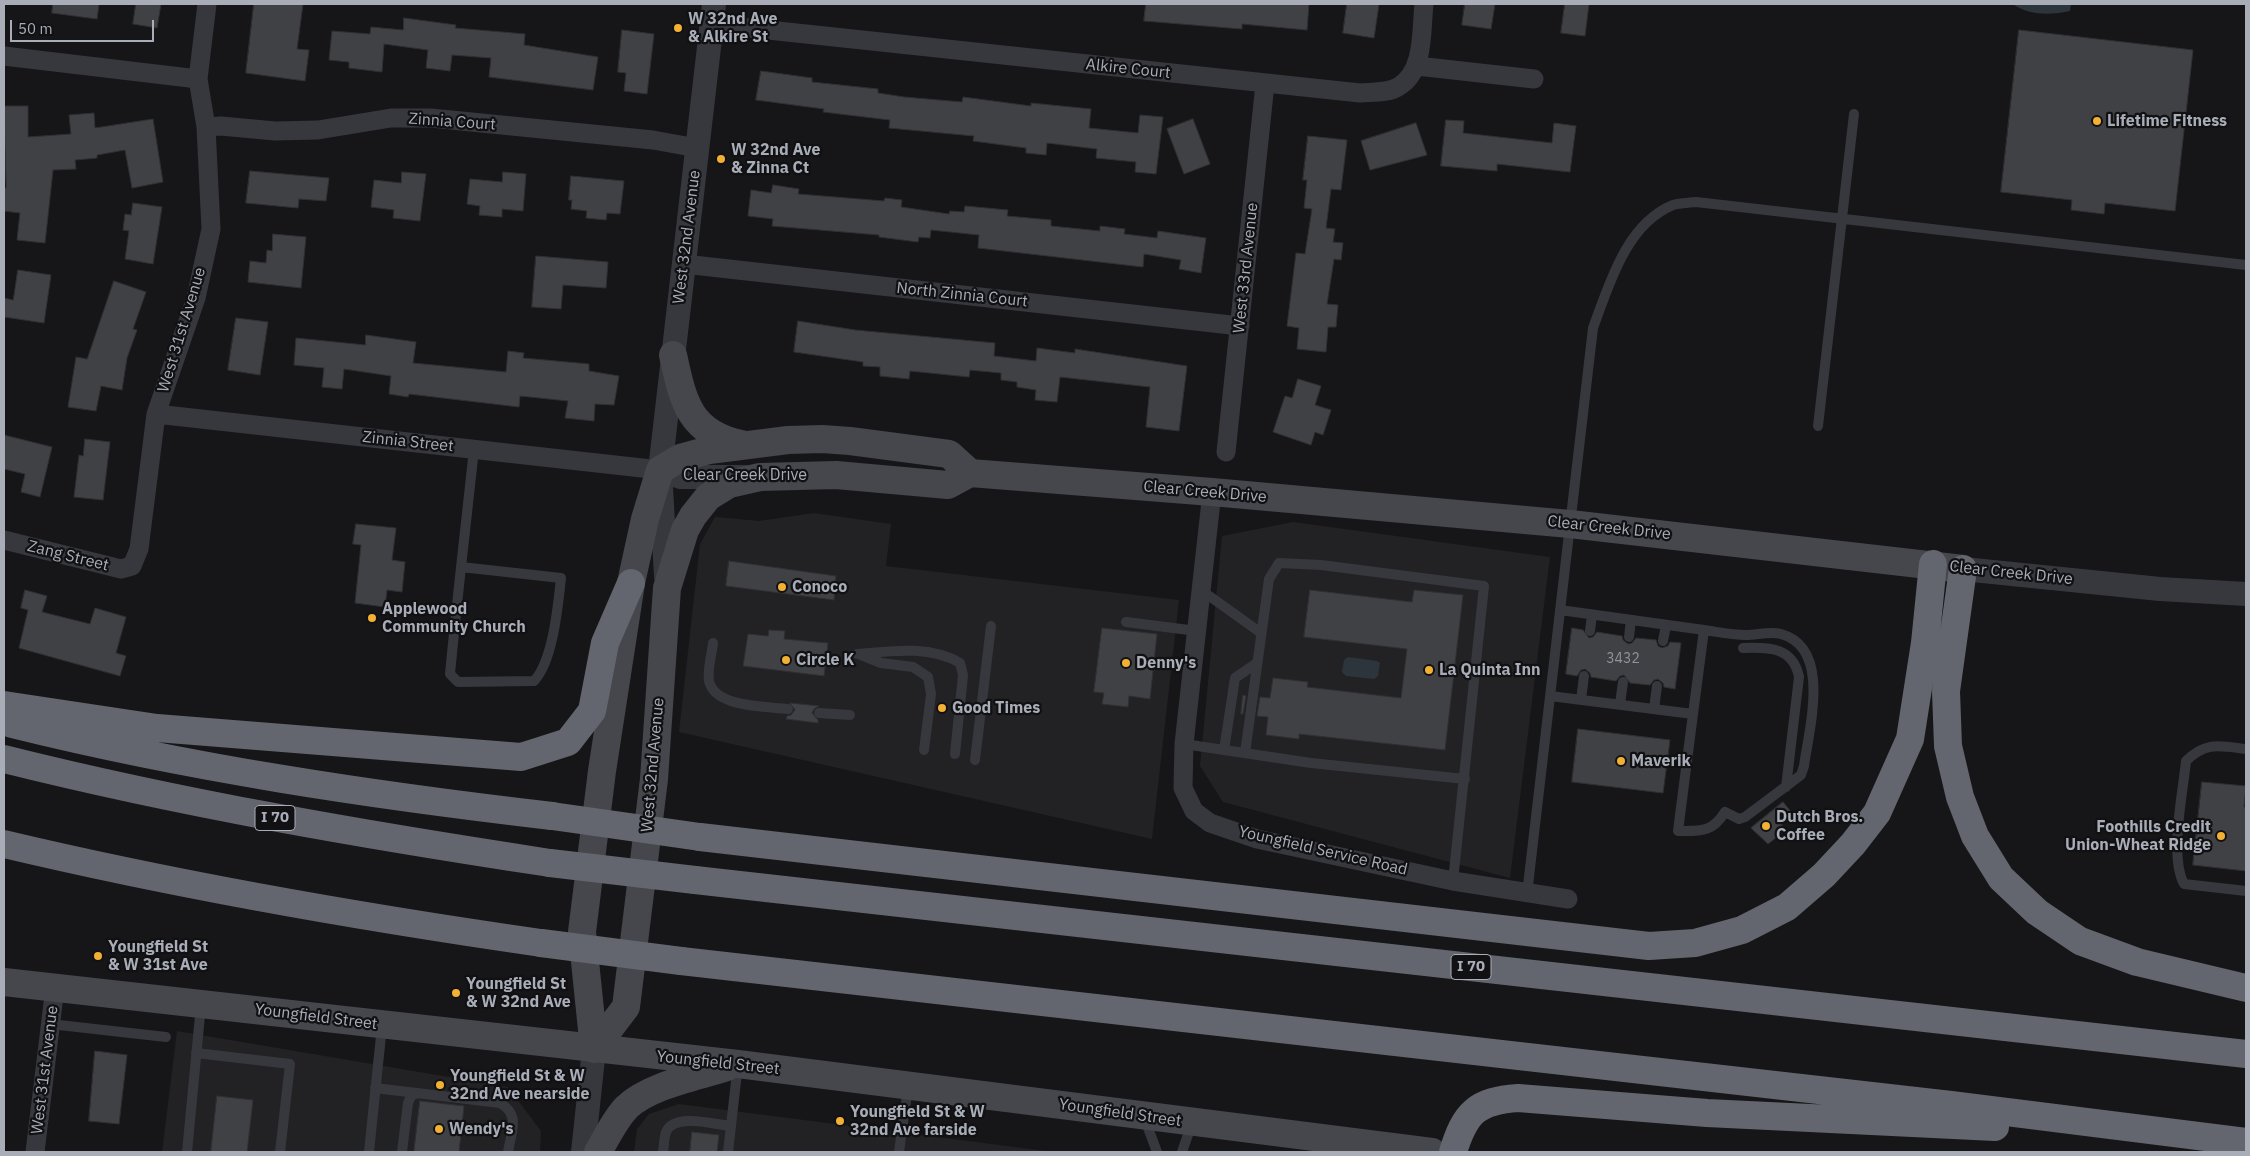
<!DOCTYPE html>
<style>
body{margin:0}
#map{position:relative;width:2250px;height:1156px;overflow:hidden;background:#161618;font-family:"IBM Plex Sans",sans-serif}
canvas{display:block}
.frame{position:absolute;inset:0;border:5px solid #a8adb8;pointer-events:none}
.scale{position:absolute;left:10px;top:20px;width:144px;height:22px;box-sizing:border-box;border:2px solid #a8adb8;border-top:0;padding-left:6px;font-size:15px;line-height:18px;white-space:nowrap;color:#a8adb8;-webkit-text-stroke:4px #111113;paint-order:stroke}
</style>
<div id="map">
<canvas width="2250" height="1156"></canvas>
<div class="frame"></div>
<div class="scale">50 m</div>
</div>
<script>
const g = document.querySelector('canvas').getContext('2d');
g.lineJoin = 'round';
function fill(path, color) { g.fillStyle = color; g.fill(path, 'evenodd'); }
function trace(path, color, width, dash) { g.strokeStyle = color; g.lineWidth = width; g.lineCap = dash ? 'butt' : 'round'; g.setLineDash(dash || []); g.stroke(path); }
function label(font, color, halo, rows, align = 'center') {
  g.font = font + ' "IBM Plex Sans",sans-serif'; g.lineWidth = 4.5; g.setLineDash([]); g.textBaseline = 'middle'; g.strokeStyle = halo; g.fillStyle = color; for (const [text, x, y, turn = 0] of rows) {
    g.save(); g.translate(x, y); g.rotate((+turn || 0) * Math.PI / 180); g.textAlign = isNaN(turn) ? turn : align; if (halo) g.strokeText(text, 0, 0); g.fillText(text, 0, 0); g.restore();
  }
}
const built = new Path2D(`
 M814,513l77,11 -5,42 293,34 -27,239 -473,-107 21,-188 15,-27 44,4z
 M1293,522l257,35 -40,321 -287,-76 -23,-36 22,-230z
 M177,1031l331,56 33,44 -1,21h-378z
 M679,1104l375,48h-420l3,-23 12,-15z`);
const water = new Path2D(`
 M2013,4h58l-1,7c-18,4 -41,5 -57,-7z
 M1348,657l29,4 3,2 -2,13 -4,3 -28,-3 -4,-4 2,-12z`);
const building = new Path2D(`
 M53,4h46l-2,15 -45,-6z
 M136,4h25l-4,24 -24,-4z
 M254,4h49l-6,45 12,1 -4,31 -59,-8z
 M1146,4h163l-2,26 -65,-6v5l-98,-8z
 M1347,4h32l-5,34 -31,-5z
 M1465,4h30l-4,25 -29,-4z
 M1565,4h24l-4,32 -24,-3z
 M404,18l52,7 -1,3 70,6 -1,11 74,12 -5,33 -104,-13 2,-19 -39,-3 -2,16 -24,-3 2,-18 -44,-6 -2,28 -33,-4v-6l-20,-2 3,-29 38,3 1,-7 32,3z
 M622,30l32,4 -7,60 -23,-3 2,-18 -8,-1z
 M2019,30l174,20 -18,161 -70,-8 -1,11 -33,-4 1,-10 -71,-8z
 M761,71l51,7v4l66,7v4l26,4 58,5 1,-5 68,9v-3l60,6 -2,19 49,5 2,-18 23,2 -7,57 -21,-2 1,-10 -40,-4 1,-9 -50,-6 -1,12 -20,-2v-5l-53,-7 1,-5 -85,-8 1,-8 -67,-8 1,-3 -68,-9z
 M4,106h24v31l43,-3 -2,-19 25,-2 1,15 58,-9 10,63 -31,6 -7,-38 -28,5v3l-22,2 1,9 -23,1 -8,73 -28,-3 3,-27 -16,-2v-24l2,1z
 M1193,119l17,45 -26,10 -17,-45z
 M1446,120l18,1 -1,12 89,10 2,-20 22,3 -6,46 -73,-8v7l-56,-5z
 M1416,123l11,32 -57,15 -9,-29z
 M1308,136l39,4 -6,50 -10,-1 -5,39 9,1 -2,13 10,1 -2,17 -7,-1 -7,45 11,1 -2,22h-8l-2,25 -29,-3 2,-21 -12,-2 9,-73 9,1 7,-45 -8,-1 3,-28h-4z
 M250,171l79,7 -3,23 -27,-2 -1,9 -52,-5z
 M402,172l24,2 -6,47 -27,-3 1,-8 -23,-3 3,-27 27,3z
 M503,172l23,2 -3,37 -21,-2v8l-23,-2 1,-9 -13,-2 3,-25 32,3z
 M571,176l53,5 -4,33 -13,-1 -1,7 -20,-2 1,-7 -16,-2 1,-9h-3z
 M773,185l26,4 -1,5 86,7 1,-3 17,2 -1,7 48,7 1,-3 14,1 1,-6 43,4 -1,6 44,4v6l49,5v-5l25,3 -1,5 33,4 1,-7 48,7 -5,35 -22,-4 2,-9 -37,-6 -1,13 -165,-19 1,-13 -48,-5 -1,8 -11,-1 -1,5 -39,-5v-2l-107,-9 1,-7 -25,-3 3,-26 20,3z
 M133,203l29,4 -9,57 -28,-5 4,-28 -6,-1 2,-16 6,1z
 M273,234l33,3 -5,51 -53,-6 2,-21 16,2 1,-13 5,1z
 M536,256l72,6 -2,26 -43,-3 -2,24 -29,-2z
 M18,270l33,5 -7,48 -40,-6v-19l9,2z
 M114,281l32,11 -13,37 4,1 -10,28 -5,32 -21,-4 -5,25 -28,-4 8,-50 11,2z
 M236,318l32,4 -8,53 -32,-5z
 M798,321l57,9 140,13 -1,13 42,5 1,-13 38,5v-4l112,17 -8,65 -33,-4 4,-40 -90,-10 -3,25 -22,-2 1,-10 -19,-3v-5l-16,-2v-7l-31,-3 -1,7 -59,-6 -1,8 -29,-3v-9l-17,-1v-4l-69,-10z
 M366,335l50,7 -3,21 93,9 2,-21 16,2 -1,5 66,6v7l30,5 -5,29 -19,-1 -1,17 -29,-3 3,-17 -48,-5 -1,11 -110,-13 -1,3 -19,-3 2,-18 -47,-7 -2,20 -20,-2 2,-19 -30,-3 2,-27 69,7z
 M1298,379l23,7 -6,19 16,5 -8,25 -8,-3 -4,13 -38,-13 12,-36 7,2z
 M4,435l48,12 -12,50 -19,-5 4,-18 -21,-5z
 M85,439l25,3 -7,58 -29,-3 5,-42 4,1z
 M356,524l40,4 -4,32 13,2 -3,30 -15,-2 -2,17 -30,-4 6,-58 -8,-1z
 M729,561l107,15 -2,24 -108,-14z
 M25,590l22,6 -5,16 48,12 5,-16 31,9 -10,36 10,3 -6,20 -101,-28 9,-38 -7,-2z
 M1310,590l102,12 2,-12 49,5 -18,155 -146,-16v5l-33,-4 2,-18 -11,-1 3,-19 10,1 3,-20 35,4 -1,5 94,11 6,-49 -103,-12z
 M1102,628l55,6 -7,65 -21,-3 -1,11 -26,-3 2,-11 -10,-1z
 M1572,628l11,2 6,8 4,-1 4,-5 25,4 1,4 5,4 4,-1 4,-5 20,2 2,6 4,2 6,-2 2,-4 11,1 -6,46 -11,-2 -1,-4 -5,-4 -4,1 -4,5 -20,-2 -6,-8 -4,1 -4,5 -25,-4 -1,-4 -5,-4 -4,1 -4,6 -11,-2z
 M769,630l16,1 -1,8 44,4 -4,33 -81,-10 5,-32 20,2z
 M1243,695l3,1 -3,18h-2z
 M790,703l29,3 -5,3 -2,4 6,7v3l-32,-4 1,-3 4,-1 4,-5z
 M1578,729l92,11 -7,53 -91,-11z
 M2202,782l44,4 -2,21h2v64l-53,-6z
 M1783,802l9,11 -12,9 6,8 -18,14 -17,-16z
 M95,1051l32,4 -8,69 -30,-3z
 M217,1096l36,4 -6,52h-36z
 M420,1101l44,5 -5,46h-45z
 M692,1132l27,3 -2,17h-27z`);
const service = new Path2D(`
 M1818,426l36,-312
 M461,567l100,11c-3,28 -8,83 -27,103l-76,1 -8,-8c7,-75 16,-150 24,-225
 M1201,590l60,43
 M1126,622l71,9
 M1590,631l2,-16
 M1629,637l2,-17
 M1663,641l3,-16
 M713,643c-1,11 -6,27 -4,38 6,27 57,25 79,28
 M1743,648c26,-1 50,-1 56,29l-13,110
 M857,654c33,-3 73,-9 103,9l3,12 -8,79
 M861,655l20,8 32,4 15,10 3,17 -7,56
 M1550,696l143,18 11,-84 -144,-20
 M1581,700l3,-24
 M1620,704l3,-22
 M1654,709l3,-23
 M819,713l31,2
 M1693,714l-15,117c22,0 34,2 47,-19l14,7 6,-2 56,-42 3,-9c5,-38 28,-118 -23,-132 -11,-3 -24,1 -35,1 -14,0 -28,-3 -42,-5
 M1184,744l127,19 154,16
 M2246,749c-26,-3 -40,-8 -60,12 -3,32 -17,95 -2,123l62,7
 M1224,750l11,-72 22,-15
 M1245,753l24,-174 10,-16 42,2 163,21 -31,295
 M975,760l16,-134
 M1527,894l66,-566c16,-43 33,-104 80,-123 6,-2 15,-2 23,-3l550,63
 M50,1024l116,13
 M196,1053l94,11 -10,88
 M375,1088l125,15c21,12 11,29 8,49
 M1144,1117l13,35
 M187,1152l14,-147
 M369,1152l13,-126
 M402,1152l6,-49 3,-7 7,-3
 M663,1152c1,-6 1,-14 3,-20 8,-19 48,-8 64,-6
 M728,1152l10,-88
 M899,1152l9,-65
 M1182,1152l10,-29`);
const minor = new Path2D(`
 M712,24l648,69c12,-1 28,0 38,-6 27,-15 23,-57 26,-83
 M4,56l194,23
 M1417,66l117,13
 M206,127l15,-1 54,5 43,-1 73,-12h40l222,22 44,8
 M684,264l556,62
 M156,414l504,56
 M1226,452l39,-368
 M1212,492l-28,252 -1,44 11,23 16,12 47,16 196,42 115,18
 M4,540l117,29 11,-3 7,-17 17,-135 40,-116 15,-69 -5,-102 -8,-48 9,-75
 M35,1152l20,-165`);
const tertiary = new Path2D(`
 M660,470l21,7h64
 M1963,569l197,20 86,5
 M666,576l-6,-106 54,-466
 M583,1152l11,-103`);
const secondary = new Path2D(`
 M673,355c10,46 16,78 68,89
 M4,982l734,82 694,88
 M594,1049l32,-42 28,-228 13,-191 18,-58 8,-14 15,-19 21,-13 31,-7 76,-2 112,10 22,-12 242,19 358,32 393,45
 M594,1049l-12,-117 20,-161 29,-188 14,-64 15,-49 20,-12 29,-8 79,-10 34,-1 28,2 99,13 21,19
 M598,1152c9,-15 17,-33 29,-45 23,-22 70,-30 100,-40`);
const motorway = new Path2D(`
 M1963,569l-17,122 2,55 12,51 15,39 26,42 36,34 43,29 57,21 109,26
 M4,705l153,23 364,29 47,-15 24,-31 13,-68 26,-60
 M12,724c177,44 359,71 540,92
 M4,759c180,45 362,76 546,104
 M700,837l949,109 46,-3 47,-13 45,-23 37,-32 29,-31 24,-31 33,-74 15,-96 8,-79
 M4,844c177,42 356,73 537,99
 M695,880l1551,174
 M681,961l1270,144 295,37
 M1453,1152c12,-39 23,-51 65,-54l189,15 288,14`);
const motorwayBridge = new Path2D(`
 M552,816l148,21
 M550,863l145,17
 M541,943l140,18`);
const markers = [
 [678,28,5,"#f2b134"],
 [2097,121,5,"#f2b134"],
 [721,159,5,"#f2b134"],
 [782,587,5,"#f2b134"],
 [372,618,5,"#f2b134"],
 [786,660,5,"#f2b134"],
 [1126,663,5,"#f2b134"],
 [1429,670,5,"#f2b134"],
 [942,708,5,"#f2b134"],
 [1621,761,5,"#f2b134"],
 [1766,826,5,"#f2b134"],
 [2221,836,5,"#f2b134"],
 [98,956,5,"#f2b134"],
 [456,993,5,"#f2b134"],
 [440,1085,5,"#f2b134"],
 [840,1121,5,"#f2b134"],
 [439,1129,5,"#f2b134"]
];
const numberNames = [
 ["3432",1623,659]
];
const shields = [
 [275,818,40],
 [1471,967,40]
];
const shieldNames = [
 ["I 70",275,818],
 ["I 70",1471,967]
];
const poiNames = [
 ["W 32nd Ave",688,19],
 ["& Alkire St",688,37],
 ["Lifetime Fitness",2107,121],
 ["W 32nd Ave",731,150],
 ["& Zinna Ct",731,168],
 ["Conoco",792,587],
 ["Applewood",382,609],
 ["Community Church",382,627],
 ["Circle K",796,660],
 ["Denny's",1136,663],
 ["La Quinta Inn",1439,670],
 ["Good Times",952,708],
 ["Maverik",1631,761],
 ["Dutch Bros.",1776,817],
 ["Coffee",1776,835],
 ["Foothills Credit",2211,827,"right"],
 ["Union-Wheat Ridge",2211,845,"right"],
 ["Youngfield St",108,947],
 ["& W 31st Ave",108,965],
 ["Youngfield St",466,984],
 ["& W 32nd Ave",466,1002],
 ["Youngfield St & W",450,1076],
 ["32nd Ave nearside",450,1094],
 ["Youngfield St & W",850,1112],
 ["32nd Ave farside",850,1130],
 ["Wendy's",449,1129]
];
const streetNames = [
 ["Alkire Court",1128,69,6],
 ["Zinnia Court",452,122,4],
 ["West 32nd Avenue",687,237,-83],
 ["West 33rd Avenue",1246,268,-84],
 ["North Zinnia Court",962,295,6],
 ["West 31st Avenue",182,330,-73],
 ["Zinnia Street",408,442,6],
 ["Clear Creek Drive",745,475],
 ["Clear Creek Drive",1205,492,5],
 ["Clear Creek Drive",1609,528,6],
 ["Zang Street",68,556,14],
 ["Clear Creek Drive",2011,573,6],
 ["West 32nd Avenue",653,765,-85],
 ["Youngfield Service Road",1323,851,13],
 ["Youngfield Street",316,1017,7],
 ["Youngfield Street",718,1063,6],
 ["West 31st Avenue",45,1070,-83],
 ["Youngfield Street",1120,1113,8]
];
fill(built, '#222225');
fill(water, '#2c353c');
fill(building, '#404145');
trace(building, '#303034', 1);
trace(service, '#37383d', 10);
trace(minor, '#37383d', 19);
trace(tertiary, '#37383d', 24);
trace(secondary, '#45474d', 28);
trace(motorway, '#63666e', 28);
trace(motorwayBridge, '#63666e', 28);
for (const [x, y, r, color] of markers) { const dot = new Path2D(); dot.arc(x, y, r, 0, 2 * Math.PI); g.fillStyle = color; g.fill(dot); trace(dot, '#111113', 2); }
label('14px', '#8e929b', null, numberNames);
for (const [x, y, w] of shields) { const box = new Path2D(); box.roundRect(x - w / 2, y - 12.5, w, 25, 4); g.fillStyle = '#111113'; g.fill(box); trace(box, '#a8adb8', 1); }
label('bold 15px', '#a8adb8', null, shieldNames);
label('bold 16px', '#a8adb8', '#111113', poiNames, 'left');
label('16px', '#a8adb8', '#111113', streetNames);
</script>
